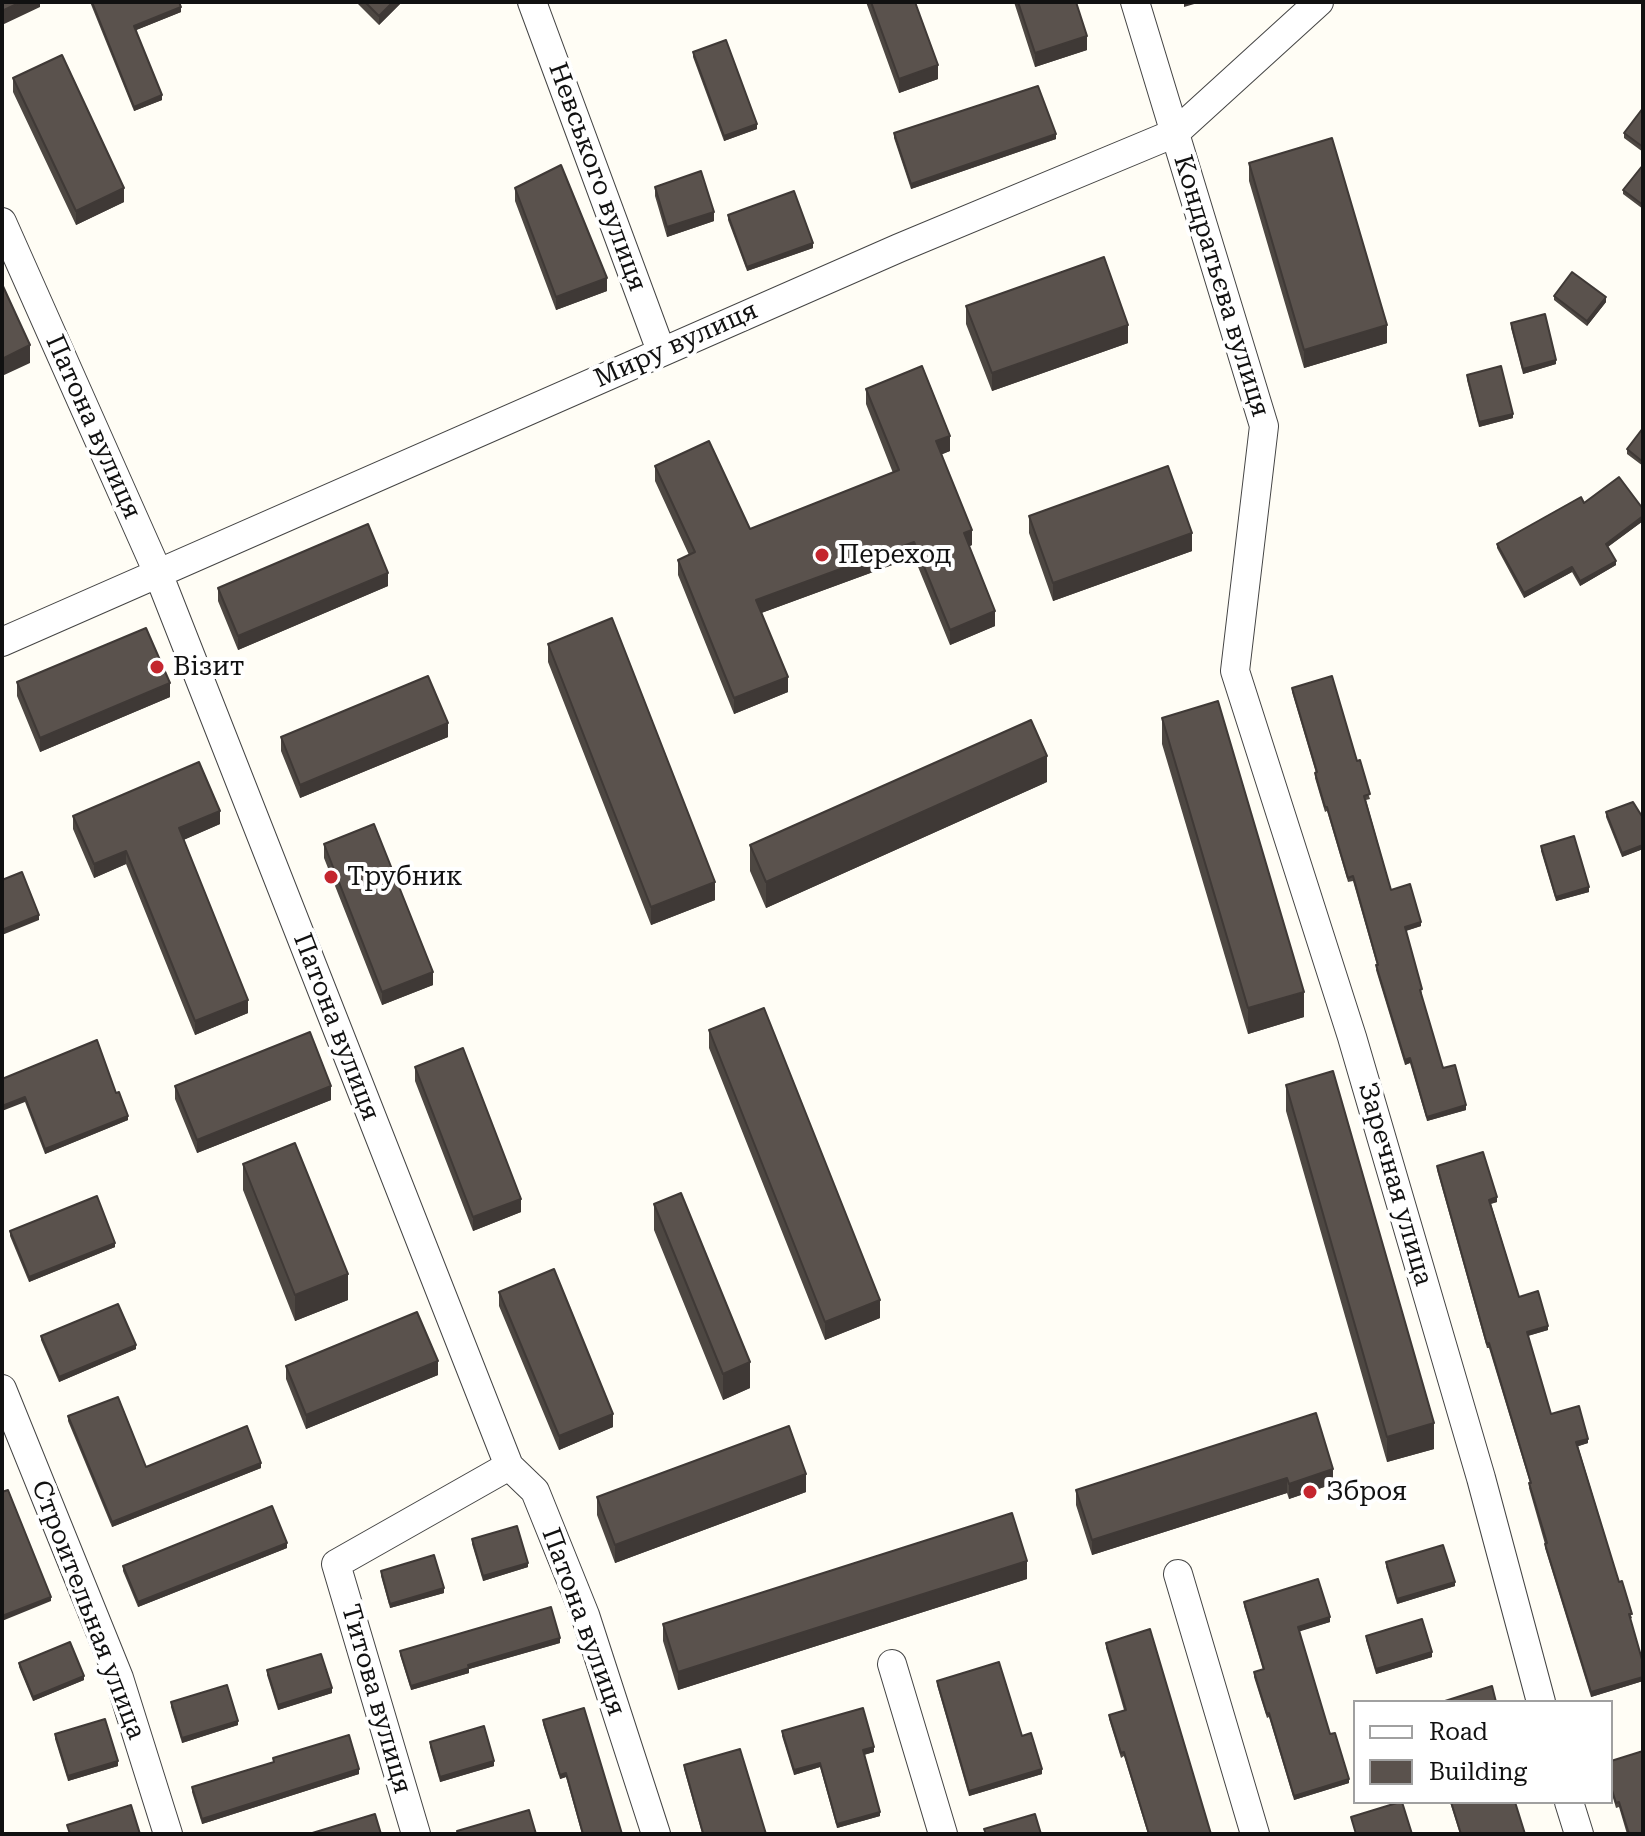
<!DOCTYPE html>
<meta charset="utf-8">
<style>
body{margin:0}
#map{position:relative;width:1645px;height:1836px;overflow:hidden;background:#fffdf5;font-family:"Roboto Serif",serif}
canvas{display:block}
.frame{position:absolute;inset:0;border:4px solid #111;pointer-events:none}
.legend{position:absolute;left:1353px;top:1700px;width:260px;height:104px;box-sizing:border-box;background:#fff;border:2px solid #a0a0a0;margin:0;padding:10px 14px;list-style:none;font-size:24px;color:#111}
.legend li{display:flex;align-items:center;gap:16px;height:40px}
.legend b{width:40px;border:2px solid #a0a0a0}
</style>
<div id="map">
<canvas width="1645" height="1836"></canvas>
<div class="frame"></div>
<ul class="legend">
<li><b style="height:10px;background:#fff"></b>Road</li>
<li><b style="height:22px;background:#5a524d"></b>Building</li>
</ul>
</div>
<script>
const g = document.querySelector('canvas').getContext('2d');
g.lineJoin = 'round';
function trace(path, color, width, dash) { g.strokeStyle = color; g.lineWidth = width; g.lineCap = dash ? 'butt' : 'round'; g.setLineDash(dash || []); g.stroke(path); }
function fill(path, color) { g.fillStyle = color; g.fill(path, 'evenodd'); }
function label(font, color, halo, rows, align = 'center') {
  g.font = font + ' "Roboto Serif",serif'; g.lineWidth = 8; g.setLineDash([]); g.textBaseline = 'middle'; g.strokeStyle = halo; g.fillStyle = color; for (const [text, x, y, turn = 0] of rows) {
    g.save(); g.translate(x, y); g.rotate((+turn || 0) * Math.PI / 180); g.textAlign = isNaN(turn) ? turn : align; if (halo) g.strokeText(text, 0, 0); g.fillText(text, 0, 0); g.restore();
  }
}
const minor = new Path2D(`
 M532,2l129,349
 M1135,2l129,424 -29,245 117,366 129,441 60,224
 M2,222l156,351 351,893 26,25 50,124 71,219
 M2,642l897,-394 276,-115 144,-131
 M2,1389l117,289 49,156
 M1178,1574l77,260
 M892,1664l51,170
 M1569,1802l10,32
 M416,1834l-80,-270 173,-98`);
const wall = new Path2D(`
 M90,2h89l2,10 -45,18 26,70 -28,11z
 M356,2h46l-23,23z
 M866,2h49l23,77 -39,14z
 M1014,2h62l11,48 -52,17z
 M693,52l64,77 -33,12 -31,-84z
 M13,78l111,124 -48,23 -63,-133z
 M1643,108v44l-19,-14v-5z
 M894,133l162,6 -145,50 -17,-51z
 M1249,163l138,180 -83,25 -55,-187z
 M1643,165v44l-20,-15v-4z
 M655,187l59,34 -47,16 -12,-41z
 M515,188l92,103 -51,19 -41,-109z
 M728,215l85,33 -66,23 -19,-51z
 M1554,296l52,6 -19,24 -33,-26z
 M966,306l162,37 -136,48 -26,-67z
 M1511,323l45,41 -33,10 -12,-46z
 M1467,375l46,43 -34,9 -12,-47z
 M866,389l84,62 -9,3 31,91 -3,1 26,80 -45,19 -36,-88 -153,56 27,79 -54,22 -56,-139v-15l11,-5 -34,-74v-15l95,63 143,-56 -27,-69z
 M1643,428v38l-16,-12v-5z
 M1584,503l59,6v12l-35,26 8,18 -36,21 -8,-14 -48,26 -27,-50v-4z
 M1029,516l163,35 -139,50 -24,-68z
 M388,586l-150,64 -20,-49v-13z
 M548,644l167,256 -64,25 -103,-263z
 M17,682l153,15 -130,55 -23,-56z
 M1292,688l65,73 13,38 -4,1 25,90 30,36 -15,5 16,63h-1l22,74 23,42 -39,11 -17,-58 -5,2 -29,-95 1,-5 -24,-84 -5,1 -21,-71 -2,1 -10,-34 1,-5 -24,-81z
 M1162,718l142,299 -56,17 -86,-290z
 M281,737h167l-148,61 -19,-47z
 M1047,782l-281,126 -16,-37v-26z
 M1606,812l37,6v31l-21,8 -16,-40z
 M73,816l147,8 -37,16 65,173 -53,22 -69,-171 -32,14 -21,-49z
 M324,844l109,141 -51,20 -58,-147z
 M1541,846l48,46 -33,9 -15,-50z
 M709,1030l171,288 -55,22 -116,-292z
 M415,1067l106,145 -48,19 -58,-150z
 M2,1079l114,14 12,27 -83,34 -20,-52z
 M1286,1085l148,364 -47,13 -101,-351z
 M175,1086l156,14 -134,53 -22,-54z
 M243,1164l105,136 -53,21 -52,-131z
 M1437,1166l60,36 -6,2 28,93 29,33 -20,6 23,78 37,29 -10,3 41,136 13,36 -2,1 13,44v18l-52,16 -46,-149v-4l-16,-56 1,-5 -41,-135h-2l-50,-178z
 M654,1204l96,184 -27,12 -69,-170z
 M10,1231l105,16 -86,35 -19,-46z
 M499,1292l114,135 -54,23 -60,-144z
 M41,1336l95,13 -77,33 -18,-42z
 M286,1366l152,9 -132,54 -20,-50z
 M1316,1413l17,71 -44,15 -2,-6 -195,62 -16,-50v-15z
 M68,1416l78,51 115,1 -149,59 -44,-106z
 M806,1492l-191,71 -18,-48v-18z
 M472,1539l56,28 -45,14 -11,-37z
 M287,1548l-149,59 -15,-36v-5z
 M1386,1562l69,24 -58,18 -11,-37z
 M381,1571l63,22 -54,15 -9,-32z
 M1027,1579l-349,111 -15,-49v-17z
 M1244,1602l86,20 -31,9 31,103 19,49 -55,17 -25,-83 -2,1 -13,-41v-5l9,-2 -19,-64z
 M1366,1636l66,21 -56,17 -10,-34z
 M560,1643l-91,26v4l-58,17 -11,-35v-4z
 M1106,1643l105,191h-63l-24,-78 -3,2 -12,-39v-4l15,-5 -18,-62z
 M19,1663l65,17 -51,21 -14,-34z
 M267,1670l65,23 -54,17 -11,-35z
 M937,1681l85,55 20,38 -73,22 -32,-111z
 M171,1702l67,23 -56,18 -11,-36z
 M543,1720l79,114h-40l-16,-57 -6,2 -17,-55z
 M782,1731l92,21 -10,3 16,61 -43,12 -17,-61 -26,8 -12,-39z
 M55,1734l63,32 -50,15 -13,-42z
 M430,1742l64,24 -54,16 -10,-35z
 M273,1758l86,16 -157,50 -10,-32v-5l81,-24z
 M1611,1761l32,73h-16l-8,-27 -3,1 -5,-17z
 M684,1765l82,69 -64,-1 -18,-64z
 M1450,1802h65l10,32h-65z`);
const shadedWall = new Path2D(`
 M21,2h19v5l-38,18v-14z
 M393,2h9l-23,23v-9z
 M1184,2h17l-17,5z
 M181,7v5l-47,19v-5z
 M1087,36v14l-52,17v-14z
 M938,65v14l-39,14v-14z
 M162,95v5l-28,11v-4z
 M757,124v5l-33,12v-5z
 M1056,134v5l-145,50v-5z
 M124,188v14l-48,23v-14z
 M714,212v9l-47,16v-10z
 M813,243v5l-66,23v-4z
 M607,278v13l-51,19v-13z
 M1606,297v5l-19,24v-5z
 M1128,325v18l-136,48v-18z
 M1387,325v18l-83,25v-18z
 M30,345v18l-28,13v-17z
 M1556,360v4l-33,10v-5z
 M1513,414v4l-34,9v-5z
 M950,436v15l-14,6v-16z
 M1643,516v5l-37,27v-4z
 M972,530v15l-8,4v-16z
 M1192,533v18l-139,50v-18z
 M914,542v15l-158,58v-15z
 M1616,561v4l-36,21v-5z
 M1572,567v5l-48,26v-5z
 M388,573v13l-150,64v-14z
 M995,611v15l-45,19v-15z
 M788,677v15l-54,22v-16z
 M170,683v14l-130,55v-14z
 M448,723v14l-148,61v-13z
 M1047,756v26l-281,126v-26z
 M220,811v13l-41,18v-14z
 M1643,845v4l-21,8v-4z
 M126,851v13l-32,14v-14z
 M715,882v18l-64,25v-18z
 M1589,887v5l-33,9v-4z
 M39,915v5l-37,15v-5z
 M1421,922v4l-16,5v-4z
 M433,972v13l-51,20v-13z
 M1304,992v25l-56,17v-26z
 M248,1000v13l-53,22v-14z
 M1410,1058v5l-5,2v-5z
 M331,1086v14l-134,53v-13z
 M25,1097v5l-23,9v-5z
 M1466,1105v5l-39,11v-4z
 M128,1116v4l-83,34v-5z
 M1497,1197v5l-8,2v-4z
 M521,1199v13l-48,19v-14z
 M115,1243v4l-86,35v-5z
 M348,1274v26l-53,21v-26z
 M880,1300v18l-55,22v-18z
 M1548,1326v4l-21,6v-4z
 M136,1345v4l-77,33v-5z
 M438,1361v14l-132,54v-14z
 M750,1362v26l-27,12v-26z
 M613,1414v13l-54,23v-14z
 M1434,1423v26l-47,13v-25z
 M1588,1439v4l-12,4v-5z
 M261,1463v5l-149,59v-5z
 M1333,1469v15l-44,15v-15z
 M806,1474v18l-191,71v-18z
 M1287,1478v15l-195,62v-15z
 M287,1543v5l-149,59v-5z
 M1027,1561v18l-349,111v-18z
 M528,1563v4l-45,14v-5z
 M1455,1582v4l-58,18v-5z
 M444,1588v5l-54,15v-4z
 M51,1597v4l-49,20v-5z
 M1330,1617v5l-32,10v-5z
 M560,1638v5l-91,26v4l-58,17v-4l57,-21z
 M1432,1652v5l-56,17v-5z
 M84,1676v4l-51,21v-4z
 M1643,1677v4l-52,16v-5z
 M332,1688v5l-54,17v-5z
 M238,1721v4l-56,18v-5z
 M874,1747v5l-11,3v-5z
 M118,1761v5l-50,15v-5z
 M494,1761v5l-54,16v-5z
 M820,1763v4l-26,8v-5z
 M359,1769v5l-157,50v-5z
 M1042,1769v5l-73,22v-5z
 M566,1773v4l-6,2v-4z
 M1349,1779v4l-55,17v-4z
 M880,1812v4l-43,12v-4z`);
const building = new Path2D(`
 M2,2h19l-19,9z
 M92,2h87l2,5 -47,19 28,69 -28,12z
 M365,2h28l-14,14z
 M871,2h44l23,63 -39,14z
 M1018,2h58l11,34 -52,17z
 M726,40l31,84 -33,12 -31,-84z
 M62,55l62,133 -48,23 -63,-133z
 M1038,86l18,48 -145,50 -17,-51z
 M1643,108v39l-19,-14z
 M1332,138l55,187 -83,25 -55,-187z
 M561,165l46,113 -51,19 -41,-109z
 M1643,165v40l-20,-15z
 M701,171l13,41 -47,15 -12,-40z
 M794,191l19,52 -66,24 -19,-52z
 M1104,257l24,68 -136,48 -26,-67z
 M1572,272l34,25 -19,24 -33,-25z
 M2,284l28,61 -28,14z
 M1545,314l11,46 -33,9 -12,-46z
 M922,366l28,70 -14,5 36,89 -8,3 31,78 -45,19 -36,-88 -158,58 32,77 -54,21 -56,-138 17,-8 -40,-86 54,-25 41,88 149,-59 -33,-81z
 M1501,366l12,48 -34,8 -12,-47z
 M1643,428v34l-16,-13z
 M1168,466l24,67 -139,50 -24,-67z
 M1619,477l24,32v7l-37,28 10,17 -36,20 -8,-14 -48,26 -27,-49 84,-47 3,6z
 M368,524l20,49 -150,63 -20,-48z
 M612,618l103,264 -64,25 -103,-263z
 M146,628l24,55 -130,55 -23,-56z
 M428,676l20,47 -148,62 -19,-48z
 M1332,676l25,85 3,-1 10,34 -6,2 27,94 19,-6 11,38 -16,5 17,62 -2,1 23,78 12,-3 11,40 -39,12 -17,-59 -5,2 -29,-95h2l-25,-89 -5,2 -21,-71h-2l-10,-34 2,-1 -25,-84z
 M1218,701l86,291 -56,16 -86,-290z
 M1031,720l16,36 -281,126 -16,-37z
 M199,762l21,49 -41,17 69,172 -53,21 -69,-170 -32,13 -21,-48z
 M1633,802l10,16v27l-21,8 -16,-41z
 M374,824l59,148 -51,20 -58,-148z
 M1574,836l15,51 -33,10 -15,-51z
 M22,872l17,43 -37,15v-50z
 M764,1008l116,292 -55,22 -116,-292z
 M310,1032l21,54 -134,54 -22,-54z
 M97,1040l19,53 3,-1 9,24 -83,33 -20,-52 -23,9v-27z
 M463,1048l58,151 -48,18 -58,-150z
 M1333,1071l101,352 -47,14 -101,-352z
 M295,1143l53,131 -53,21 -52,-131z
 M1483,1152l14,45 -8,3 30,97 19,-6 10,35 -21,6 24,82 28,-8 9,33 -12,3 43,140 3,-1 10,33h-3l14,49v14l-52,15 -46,-148 2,-1 -18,-60h2l-42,-140 -2,1 -50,-178z
 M681,1193l69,169 -27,12 -69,-170z
 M97,1196l18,47 -86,34 -19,-46z
 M554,1269l59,145 -54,22 -60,-144z
 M118,1304l18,41 -77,32 -18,-41z
 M417,1312l21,49 -132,54 -20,-49z
 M118,1397l28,70 101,-41 14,37 -149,59 -44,-106z
 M1316,1413l17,56 -44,15 -2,-6 -195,62 -16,-50z
 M789,1426l17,48 -191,71 -18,-48z
 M8,1490l43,107 -49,19v-124z
 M272,1506l15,37 -149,59 -15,-36z
 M1012,1513l15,48 -349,111 -15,-48z
 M517,1526l11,37 -45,13 -11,-37z
 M1443,1545l12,37 -58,17 -11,-37z
 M434,1555l10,33 -54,16 -9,-33z
 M1318,1579l12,38 -32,10 32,107 5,-1 14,46 -55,17 -25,-83 -2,1 -13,-42 10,-3 -20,-67z
 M551,1607l9,31 -92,27 1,3 -58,18 -11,-35z
 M1422,1619l10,33 -56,17 -10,-33z
 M1150,1629l61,205h-62l-25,-82 -3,1 -12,-38 17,-5 -20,-67z
 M70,1642l14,34 -51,21 -14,-34z
 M321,1654l11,34 -54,17 -11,-35z
 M999,1662l23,74 9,-3 11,36 -73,22 -32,-110z
 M227,1685l11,36 -56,17 -11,-36z
 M1492,1686l4,16h-51v-1z
 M584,1708l38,126h-39l-17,-61 -6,2 -17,-55z
 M863,1708l11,39 -11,3 17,62 -43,12 -17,-61 -26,7 -12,-39z
 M105,1719l13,42 -50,15 -13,-42z
 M484,1726l10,35 -54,16 -10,-35z
 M349,1735l10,34 -157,50 -10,-32 82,-25 -1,-4z
 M740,1749l26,85h-65l2,-1 -19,-68z
 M1643,1751v83h-14l-10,-32 -3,1 -5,-16v-26z
 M1400,1802h2l10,32h-56l-5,-17z
 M1451,1802h64l10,32h-64z
 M131,1805l9,29h-70l-3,-9z
 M529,1810l7,24h-78l-1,-3z
 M375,1814l6,20h-72z
 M1035,1814l6,20h-55l-2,-5z`);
const markers = [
 [822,555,8,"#c4262e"],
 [157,667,8,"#c4262e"],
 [331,877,8,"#c4262e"],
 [1310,1492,8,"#c4262e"]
];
const streetNames = [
 ["Невського вулиця",597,177,70],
 ["Кондратьєва вулиця",1221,286,73],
 ["Миру вулиця",676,345,-24],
 ["Патона вулиця",93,427,66],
 ["Патона вулиця",336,1027,69],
 ["Заречная улица",1395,1184,74],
 ["Строительная улица",88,1610,69],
 ["Патона вулиця",583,1622,70],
 ["Титова вулиця",376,1699,74]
];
const poiNames = [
 ["Переход",838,555],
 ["Візит",173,667],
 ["Трубник",347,877],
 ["Зброя",1326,1492]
];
trace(minor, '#444', 30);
trace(minor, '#fff', 28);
fill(wall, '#4d4742');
fill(shadedWall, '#3f3936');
fill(building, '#5a524d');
trace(building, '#3f3936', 2);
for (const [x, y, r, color] of markers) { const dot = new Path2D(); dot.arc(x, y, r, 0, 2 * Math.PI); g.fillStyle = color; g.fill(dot); trace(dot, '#fff', 3); }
label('26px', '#111', '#fff', streetNames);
label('26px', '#111', '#fff', poiNames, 'left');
</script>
